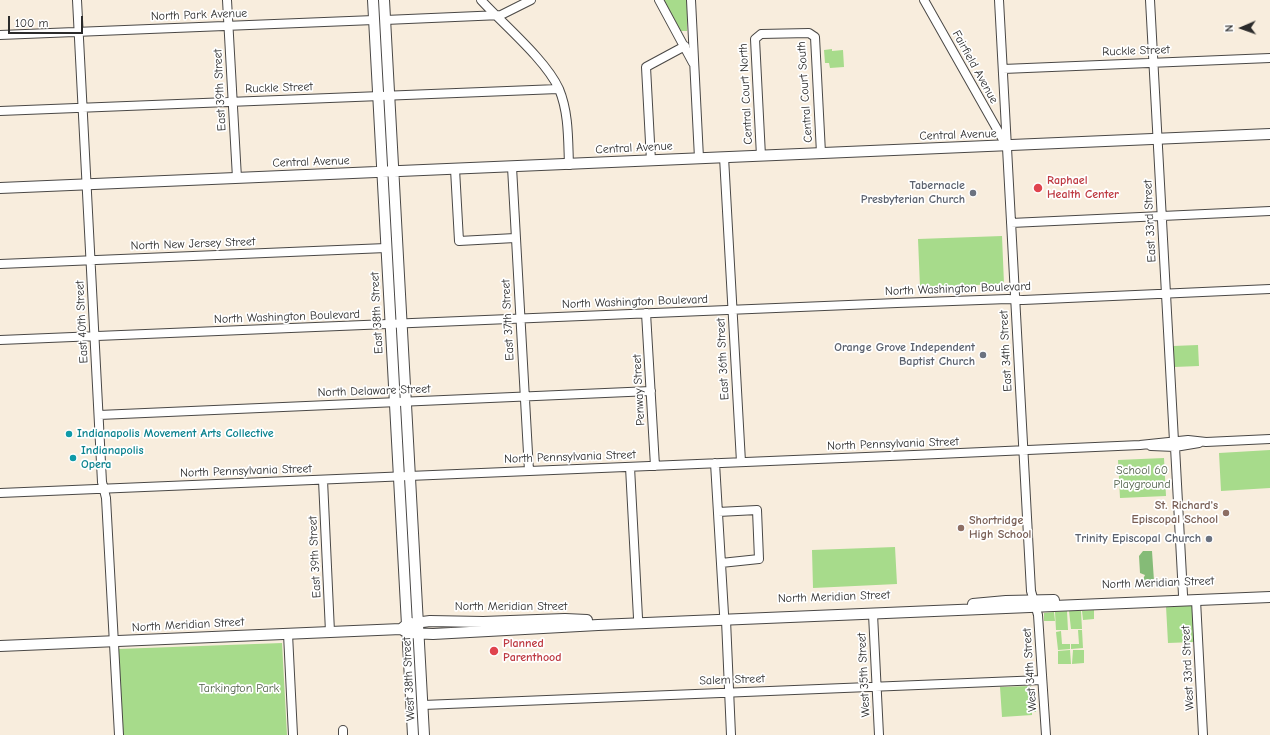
<!DOCTYPE html>
<style>
body{margin:0}
#map{position:relative;width:1270px;height:735px;overflow:hidden;background:#f8eddd;font-family:"Comic Neue",sans-serif}
canvas{display:block}
.north{position:absolute;left:1222px;top:8px;width:40px;height:40px;-webkit-text-stroke:3px #fff;paint-order:stroke;rotate:268deg;font-size:11px;font-weight:700;line-height:16px;text-align:center;color:#2b2b2b}
.north::after{content:'';display:block;margin:auto;width:14px;height:18px;background:#2b2b2b;clip-path:polygon(50% 0,100% 100%,50% 72%,0 100%)}
.scale{position:absolute;left:8px;top:16px;width:75px;height:18px;box-sizing:border-box;border:2px solid #2b2b2b;border-top:0;padding-left:5px;font-size:12px;line-height:14px;white-space:nowrap;color:#2b2b2b;-webkit-text-stroke:3px #fff;paint-order:stroke}
</style>
<div id="map">
<canvas width="1270" height="735"></canvas>
<div class="north">N</div>
<div class="scale">100 m</div>
</div>
<script>
const g = document.querySelector('canvas').getContext('2d');
g.lineJoin = 'round';
function fill(path, color) { g.fillStyle = color; g.fill(path, 'evenodd'); }
function trace(path, color, width, dash) { g.strokeStyle = color; g.lineWidth = width; g.lineCap = dash ? 'butt' : 'round'; g.setLineDash(dash || []); g.stroke(path); }
function label(font, color, halo, rows, align = 'center') {
  g.font = font + ' "Comic Neue",sans-serif'; g.lineWidth = 3.5; g.setLineDash([]); g.textBaseline = 'middle'; g.strokeStyle = halo; g.fillStyle = color; for (const [text, x, y, turn = 0] of rows) {
    g.save(); g.translate(x, y); g.rotate((+turn || 0) * Math.PI / 180); g.textAlign = isNaN(turn) ? turn : align; if (halo) g.strokeText(text, 0, 0); g.fillText(text, 0, 0); g.restore();
  }
}
const green = new Path2D(`
 M664,0h23v31h-6z
 M832,49v2l11,-1 1,17 -14,1 -1,-5h-4l-1,-13z
 M1002,236l2,48 -84,3 -2,-48z
 M1198,345l1,21 -25,1 -1,-21z
 M1270,450v38l-49,3 -2,-38z
 M1164,458l2,38 -46,2 -2,-38z
 M895,547l2,37 -84,4 -1,-38z
 M1192,605l2,37 -26,1 -2,-37z
 M1094,610v9l-11,1 -1,-9z
 M1067,611l1,19h-12l-1,-18z
 M1069,611h12l1,18h-11z
 M1054,612l1,9h-11v-8z
 M1078,630h4l1,18 -12,1v-5h8z
 M1061,631l1,13h8v5l-12,1 -2,-18z
 M282,643l5,92h-164l-5,-86z
 M1070,650l1,14h-13v-13z
 M1073,650h11v13l-12,1z
 M1031,686v4h4l1,22h-4v3l-30,2 -2,-30z`);
const forest = new Path2D(`
 M1143,551h9l2,30 -14,4 5,-10 -5,-2 -1,-17z`);
const minor = new Path2D(`
 M77,0l25,482 4,16 13,237
 M227,0l10,178
 M481,0c22,24 65,60 78,89 10,24 9,51 10,76
 M659,0l34,63
 M691,0l8,158
 M924,0l82,145
 M999,0l32,591 7,24 8,120
 M1150,0l24,441
 M385,20l116,-5 30,-15
 M0,35l374,-15
 M1003,69l267,-11
 M0,111l558,-22
 M761,156l-6,-117 6,-5 48,-1 6,4 6,116
 M724,157l17,305
 M651,161l-5,-94 39,-21
 M512,167l17,304
 M455,169l4,72 56,-3
 M1011,223l259,-12
 M0,264l386,-16
 M646,313l9,153
 M0,340l897,-37 111,-4 15,1 247,-11
 M99,415l552,-24
 M1151,446l24,1 24,-4
 M1175,447l8,148
 M715,463l9,151
 M630,467l8,151
 M323,480l7,152
 M0,493l938,-39 202,-9 48,-5 18,2 64,-3
 M718,512l39,-2 2,49 -38,4
 M1196,600l7,135
 M873,614l6,121
 M726,620l5,115
 M288,634l5,101
 M423,705l619,-25
 M343,730v5`);
const major = new Path2D(`
 M373,0l40,735
 M384,0l40,735
 M0,188l1270,-54
 M973,604l33,-3 48,-1
 M401,629l6,-5 23,-3 53,1 82,-3 22,1
 M0,646l401,-17 7,4 25,1 165,-9 672,-28`);
const markers = [
 [1038,188,5,"#e0444e"],
 [973,193,4,"#6b7280"],
 [983,355,4,"#6b7280"],
 [69,434,4,"#0f9aa8"],
 [73,458,4,"#0f9aa8"],
 [1226,513,4,"#8d6e63"],
 [961,528,4,"#8d6e63"],
 [1209,539,4,"#6b7280"],
 [494,651,5,"#e0444e"]
];
const streetNames = [
 ["North Park Avenue",199,15,-2],
 ["Ruckle Street",1136,51,-2],
 ["Fairfield Avenue",975,67,61],
 ["Ruckle Street",279,88,-2],
 ["East 39th Street",220,90,-93],
 ["Central Court South",805,92,-94],
 ["Central Court North",746,94,-93],
 ["Central Avenue",958,135,-2],
 ["Central Avenue",634,148,-3],
 ["Central Avenue",311,162,-2],
 ["East 33rd Street",1150,221,-93],
 ["North New Jersey Street",193,244,-2],
 ["North Washington Boulevard",958,289,-2],
 ["North Washington Boulevard",635,302,-2],
 ["East 38th Street",377,313,-93],
 ["North Washington Boulevard",287,317,-2],
 ["East 37th Street",508,320,-93],
 ["East 40th Street",82,322,-93],
 ["East 34th Street",1006,351,-93],
 ["East 36th Street",723,359,-93],
 ["Penway Street",639,390,-93],
 ["North Delaware Street",374,391,-2],
 ["North Pennsylvania Street",893,444,-2],
 ["North Pennsylvania Street",570,457,-2],
 ["North Pennsylvania Street",246,471,-2],
 ["East 39th Street",315,557,-93],
 ["North Meridian Street",1158,583,-2],
 ["North Meridian Street",834,597,-2],
 ["North Meridian Street",511,607],
 ["North Meridian Street",188,625,-3],
 ["West 33rd Street",1188,668,-93],
 ["West 34th Street",1030,670,-94],
 ["West 35th Street",864,675,-93],
 ["West 38th Street",409,679,-93],
 ["Salem Street",732,680,-2]
];
const healthNames = [
 ["Raphael",1047,181],
 ["Health Center",1047,195],
 ["Planned",503,644],
 ["Parenthood",503,658]
];
const worshipNames = [
 ["Tabernacle",965,186],
 ["Presbyterian Church",965,200],
 ["Orange Grove Independent",975,348],
 ["Baptist Church",975,362],
 ["Trinity Episcopal Church",1201,539]
];
const cultureNames = [
 ["Indianapolis Movement Arts Collective",77,434],
 ["Indianapolis",81,451],
 ["Opera",81,465]
];
const parkNames = [
 ["School 60",1142,471],
 ["Playground",1142,485],
 ["Tarkington Park",239,689]
];
const educationNames = [
 ["St. Richard's",1218,506],
 ["Episcopal School",1218,520],
 ["Shortridge",969,521,"left"],
 ["High School",969,535,"left"]
];
fill(green, '#a7db8b');
fill(forest, '#85bb77');
trace(minor, '#4a4846', 10);
trace(major, '#4a4846', 12);
trace(minor, '#fff', 8);
trace(major, '#fff', 10);
for (const [x, y, r, color] of markers) { const dot = new Path2D(); dot.arc(x, y, r, 0, 2 * Math.PI); g.fillStyle = color; g.fill(dot); trace(dot, '#fff', 1.5); }
label('12px', '#2b2b2b', '#fff', streetNames);
label('bold 12px', '#be3a42', '#fff', healthNames, 'left');
label('bold 12px', '#5b616d', '#fff', worshipNames, 'right');
label('bold 12px', '#0d838f', '#fff', cultureNames, 'left');
label('12px', '#506048', '#fff', parkNames);
label('bold 12px', '#785e54', '#fff', educationNames, 'right');
</script>
